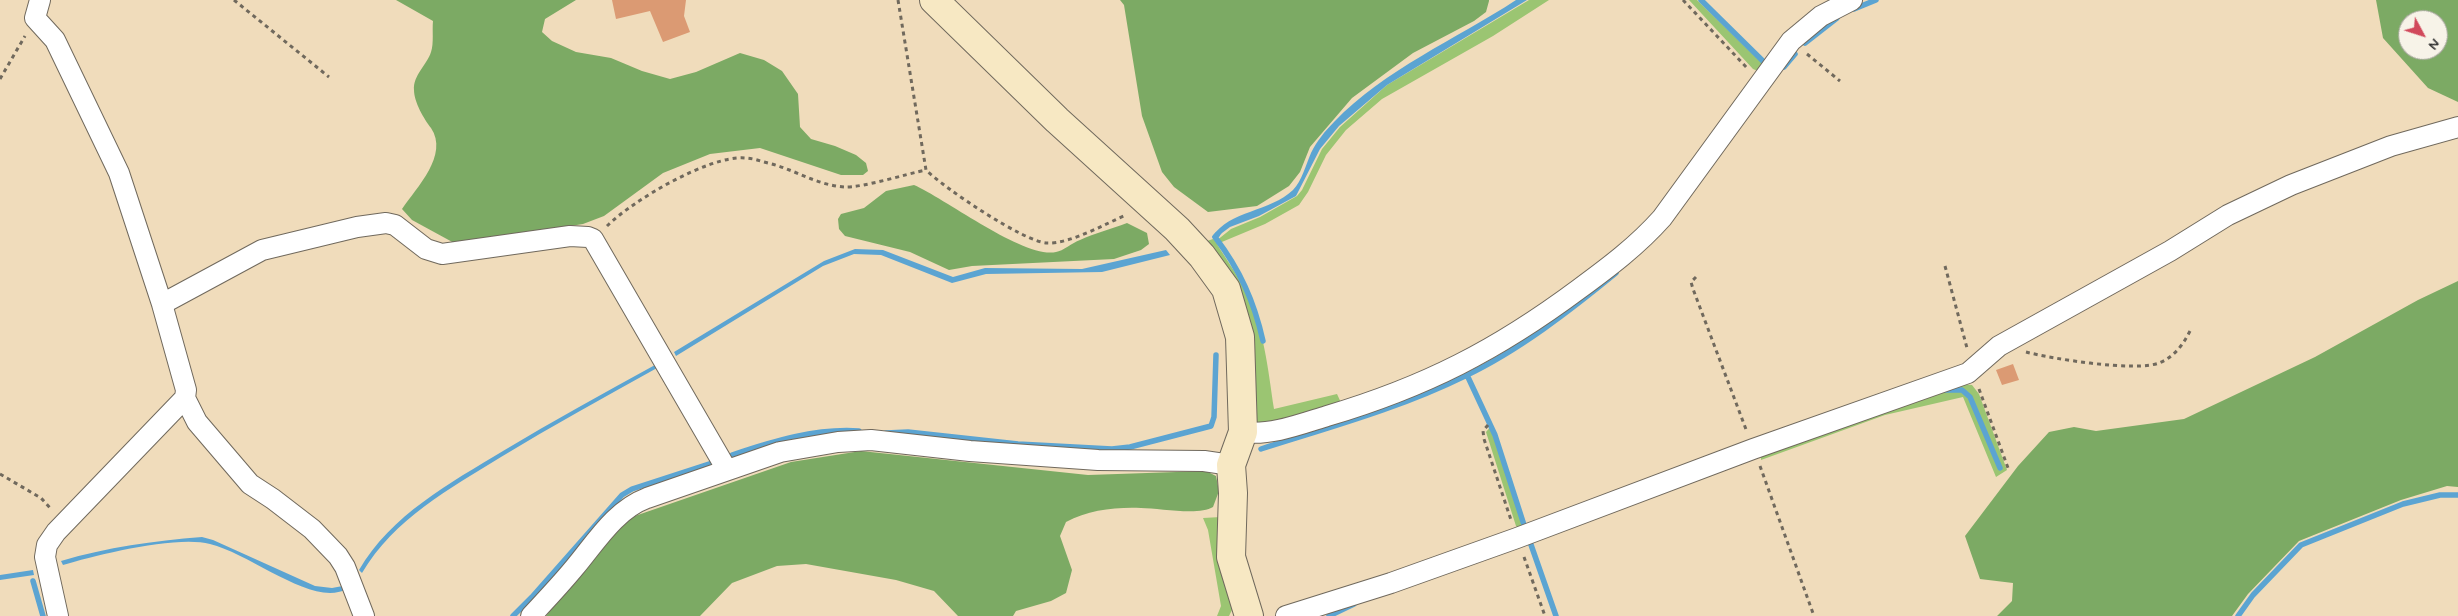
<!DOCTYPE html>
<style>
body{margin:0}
#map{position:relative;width:2458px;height:616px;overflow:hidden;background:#f0dcbb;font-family:Mynerve,sans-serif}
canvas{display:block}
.north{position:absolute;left:2398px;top:10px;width:50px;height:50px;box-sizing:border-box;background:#f7f3e8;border:1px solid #a5a39c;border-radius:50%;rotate:130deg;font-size:14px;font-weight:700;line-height:20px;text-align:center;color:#2b2b2b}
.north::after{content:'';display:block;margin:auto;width:18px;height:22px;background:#d1495b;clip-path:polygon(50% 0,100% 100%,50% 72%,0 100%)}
</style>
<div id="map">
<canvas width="2458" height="616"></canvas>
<div class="north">N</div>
</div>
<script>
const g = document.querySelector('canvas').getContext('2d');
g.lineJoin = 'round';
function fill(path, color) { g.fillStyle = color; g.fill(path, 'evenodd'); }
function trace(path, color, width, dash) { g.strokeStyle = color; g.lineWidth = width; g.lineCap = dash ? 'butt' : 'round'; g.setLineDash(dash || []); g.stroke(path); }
const green = new Path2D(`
 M1529,0h20l-56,36 -111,63 -36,31 -20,25 -18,37 -9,13 -34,19 -48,20c9,15 20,30 28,46 19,36 23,80 29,119l63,-15 6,13 -69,21 -20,-6 -50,-180 9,-3 3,2 15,-12 29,-12 37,-21 5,-6 20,-41 18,-22 47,-42z
 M1689,0h8l69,67 -6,5 -7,-3z
 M1960,384l12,1 7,9 28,76 -11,7 -33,-80 -78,18 -124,45v-6z
 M1492,425l35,103h-9l-2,-2 -30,-94z
 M1221,517l12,91 -4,8h-12l4,-10 -13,-76 -5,-12z`);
const forest = new Path2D(`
 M396,0h180l-31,19 -3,13 10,9 24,11 35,6 31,13 28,8 26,-7 44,-19 24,7 18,11 16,23 2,33 11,12 24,7 21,9 10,8 2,8 -5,4h-22l-81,-27 -50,6 -47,19 -59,43 -21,8 -127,20 -44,-24 -10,-11c15,-22 47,-54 29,-81 -7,-9 -17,-26 -17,-38 -1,-15 13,-25 17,-38 3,-9 1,-22 2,-31z
 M1120,0h369v1l-3,11 -12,9 -61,32 -61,45 -42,49 -10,25 -11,14 -32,20 -49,6 -34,-25 -12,-15 -20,-56 -18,-111z
 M2376,0h82v102l-30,-14 -45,-50zM2408,20h30v30h-30z
 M914,185c32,14 110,74 142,67 7,-1 16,-9 24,-12 15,-7 31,-11 47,-17l20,10 2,11 -8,6 -27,9 -142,7 -23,4 -39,-18 -65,-16 -6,-7 -1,-10 3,-5 23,-6 22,-17z
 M2458,281v206l-11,-1 -46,14 -102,41 -51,53 -16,22h-235l15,-15 1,-18 -33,-4 -15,-43 53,-70 31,-34 25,-5 22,4 88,-12 131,-62 103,-57z
 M861,451l227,24 118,-4 10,5 3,15 -6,16c-14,9 -54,1 -72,1 -26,-1 -52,2 -75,14l-6,14 12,34 -6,23 -15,8 -35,10 -3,5h-55l-24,-25 -38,-11 -90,-16 -29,2 -45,17 -32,33h-154l63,-79 23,-20 159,-55z`);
const water = new Path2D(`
 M1516,0h11l-140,85 -48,41 -19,23 -24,47 -37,20 -29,11 -8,6 -6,7 -4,-3c18,-27 58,-25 81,-47 9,-9 13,-26 18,-37 6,-12 14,-22 23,-31 51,-53 121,-82 182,-122z
 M855,249l28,1 70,27 32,-9 97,1 84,-19 4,5 -68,17 -116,2 -34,9 -71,-28 -27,-1 -31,12 -147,90 -2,-4 150,-91z
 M655,365l2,3c-52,29 -105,58 -156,89 -52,32 -107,62 -139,116l-3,-3c32,-55 91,-87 144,-119 50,-30 101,-58 152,-86z
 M202,537l11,3 102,46 17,2 16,-3 1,4c-6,2 -13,4 -19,4 -34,0 -84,-40 -120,-49 -33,-9 -114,11 -147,21l-2,-4c47,-14 92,-20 141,-24z
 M33,570l1,5 -34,5v-5z`);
const stream = new Path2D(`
 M1701,0l68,67
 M1854,9l22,-9
 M1805,43l32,-25
 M1784,67l11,-13
 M1217,235l-2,2c25,33 39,64 48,104
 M1467,375l28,60 30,93
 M1946,390h16l8,7 30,71
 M886,433l22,-1 110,12 94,5 18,-2 81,-21 3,-9 2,-62
 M1261,449c69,-22 139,-41 204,-73 53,-25 106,-66 151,-103
 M732,455c41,-14 84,-27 127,-24
 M1531,538l-2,1 27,77
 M33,581l10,35
 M513,616l19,-19 90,-102 10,-6 80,-26
 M1329,616l25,-12
 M2238,616l15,-21 48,-50 102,-41 37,-9h18`);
const building = new Path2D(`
 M612,0h74l-2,16 6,16 -27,10 -13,-31 -34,8z
 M2013,364l6,16 -17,5 -6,-15z`);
const path = new Path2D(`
 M234,0l95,77
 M898,0l28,170c18,18 98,72 121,73 23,1 58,-19 79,-28
 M1683,0l65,69
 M1807,54l33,27
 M0,79l25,-43
 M607,226c25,-25 102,-71 138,-68 7,0 15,3 23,5 26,6 48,22 76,24 18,1 62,-13 82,-17
 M1945,266l22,82
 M1696,277l-5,5 2,7 54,143
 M2026,352c27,7 109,20 133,11 15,-6 24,-18 31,-32
 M1979,389l29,79
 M1488,425l-5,6 1,8 27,81
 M1760,466l54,150
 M0,474l41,24 11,12
 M1524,557l21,59`);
const street = new Path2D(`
 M40,0l-5,18 20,22 64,133 43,131 24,86 -1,8 -129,134 -9,13 -2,12 13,59
 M162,304l100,-54 95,-23 29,-4 9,2 31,24 16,5 128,-18 18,1 5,2 134,231
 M185,398l12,24 53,62 23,15 39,30 26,27 7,11 19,49
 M1243,432c27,4 58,-8 84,-16 98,-29 170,-66 252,-127 30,-22 58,-43 83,-71l129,-177 30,-25 31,-16
 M531,616c15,-16 30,-32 44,-49 21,-25 40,-57 72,-69l133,-46 58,-10 33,-2 99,11 128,9 106,1 27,4
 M1286,616l105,-33 126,-45 236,-89 215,-76 31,-27 171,-95 58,-36 63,-30 100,-39 67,-19`);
const secondary = new Path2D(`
 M934,0l123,120 120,109 25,27 24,33 14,48 3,95 -12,33 2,28 -2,64 18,59`);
fill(green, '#9bc572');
fill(forest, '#7caa64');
fill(water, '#5ba4d2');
trace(stream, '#5ba4d2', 5.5);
fill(building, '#db9a73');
trace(street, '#70695d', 22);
trace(secondary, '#70695d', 30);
trace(path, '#70695d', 3, [4, 4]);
trace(street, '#fff', 20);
trace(secondary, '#f7e8c3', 28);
</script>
